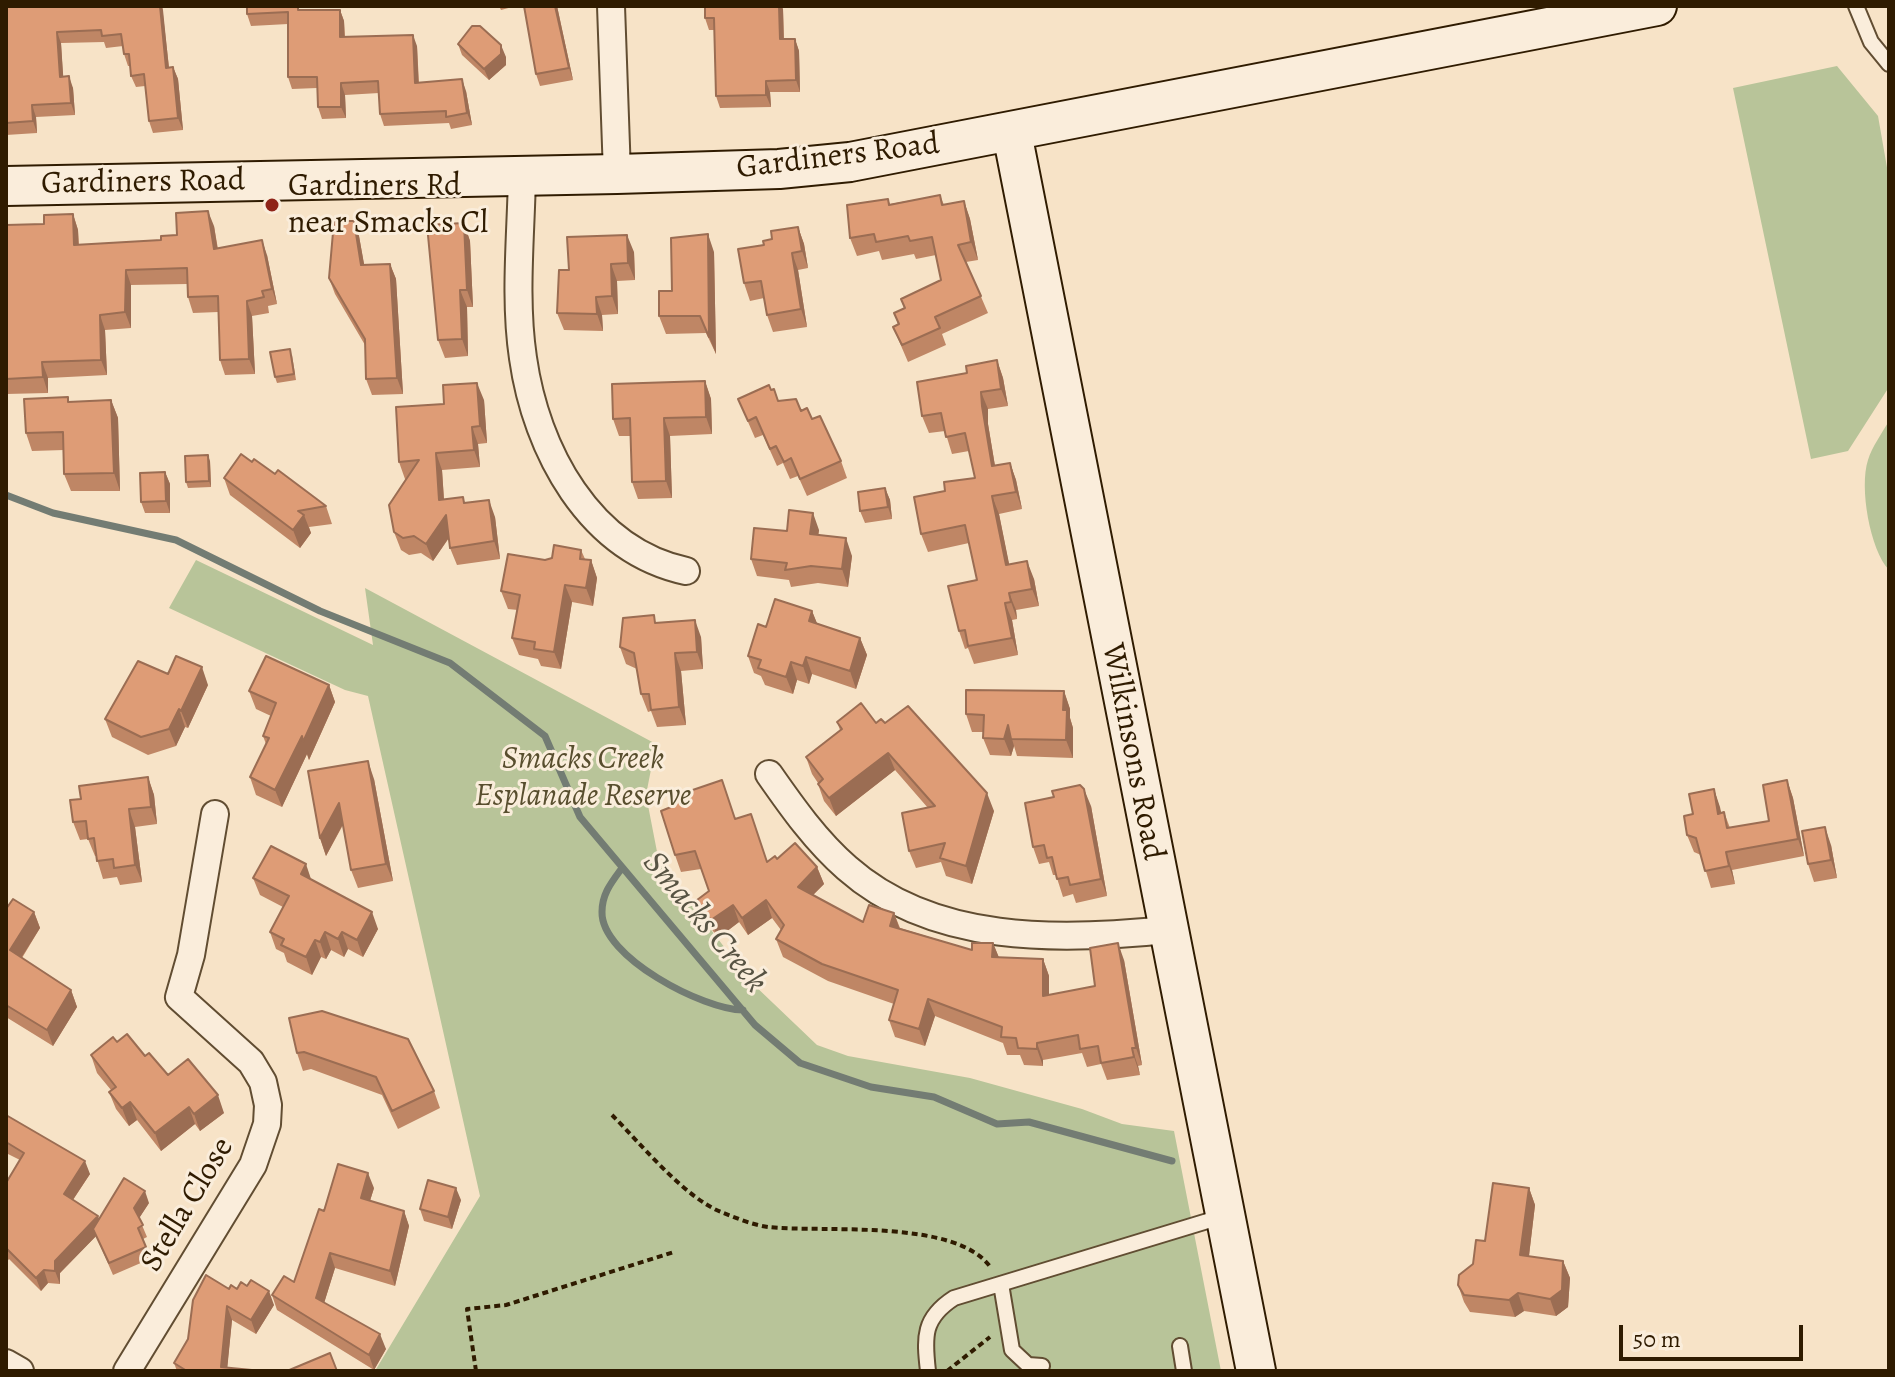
<!DOCTYPE html>
<style>
body{margin:0}
#map{position:relative;width:1895px;height:1377px;overflow:hidden;background:#f7e3c7;font-family:Alegreya,serif}
canvas{display:block}
.frame{position:absolute;inset:0;border:8px solid #2f1b00;pointer-events:none}
.scale{position:absolute;left:1619px;top:1325px;width:184px;height:36px;box-sizing:border-box;border:4px solid #2f1b00;border-top:0;padding-left:10px;font-size:24px;line-height:28px;white-space:nowrap;color:#2f1b00;-webkit-text-stroke:6px #faeddb;paint-order:stroke}
</style>
<div id="map">
<canvas width="1895" height="1377"></canvas>
<div class="frame"></div>
<div class="scale">50 m</div>
</div>
<script>
const g = document.querySelector('canvas').getContext('2d');
g.lineJoin = 'round';
function fill(path, color) { g.fillStyle = color; g.fill(path, 'evenodd'); }
function trace(path, color, width, dash) { g.strokeStyle = color; g.lineWidth = width; g.lineCap = dash ? 'butt' : 'round'; g.setLineDash(dash || []); g.stroke(path); }
function label(font, color, halo, rows, align = 'center') {
  g.font = font + ' Alegreya,serif'; g.lineWidth = 6; g.setLineDash([]); g.textBaseline = 'middle'; g.strokeStyle = halo; g.fillStyle = color; for (const [text, x, y, turn = 0] of rows) {
    g.save(); g.translate(x, y); g.rotate((+turn || 0) * Math.PI / 180); g.textAlign = isNaN(turn) ? turn : align; if (halo) g.strokeText(text, 0, 0); g.fillText(text, 0, 0); g.restore();
  }
}
const green = new Path2D(`
 M1837,66l41,50 11,63v208l-41,64 -37,8 -78,-371z
 M1889,421v149c-19,-20 -30,-83 -21,-110 4,-13 14,-27 21,-39z
 M196,560l177,85 -8,-57 291,156 -10,51 13,67 92,120 66,63 31,11 122,22 112,31 40,15 52,7 47,240h-846l105,-175 -112,-500 -23,-6 -176,-82z`);
const stream = new Path2D(`
 M6,495l47,18 123,27 144,71 130,52 95,73 35,81 175,208 45,38 71,24 63,10 63,27 32,-2 143,39
 M622,868c-11,15 -20,26 -20,44 -1,45 102,98 141,98`);
const path = new Path2D(`
 M612,1115c29,29 72,82 109,97 15,6 32,13 47,15 56,6 189,-9 223,41
 M476,1371l-9,-62 39,-4 168,-53
 M947,1371l43,-34`);
const lane = new Path2D(`
 M1856,6l15,36 18,22
 M1001,1284l11,66 16,15 14,1
 M1180,1346l4,25
 M928,1371c-4,-34 -5,-53 26,-73l270,-82`);
const street = new Path2D(`
 M611,6l6,168
 M522,175c-1,60 -8,123 1,183 13,92 66,192 163,213
 M769,774c23,33 47,67 78,94 86,76 212,73 320,62
 M6,1363l14,8
 M127,1371l126,-206 14,-41 1,-19 -5,-23 -12,-20 -72,-65 12,-42 24,-141`);
const secondary = new Path2D(`
 M1012,133l244,1238
 M6,186l611,-12 162,-5 71,-7 807,-156`);
const wall = new Path2D(`
 M6,6h156l7,61h4l5,12 5,51 -30,3 -4,-12 -4,-35 -9,1 -5,-11 -1,-10h-2l-4,-12 -1,-8 -17,2 -2,-6 -43,1 2,34 10,11 2,27 -39,2 1,16 -31,2z
 M499,6h17l-15,4z
 M557,6l16,74 -33,6 -4,-12z
 M783,9l1,30h11l4,12 1,41h-30l1,15 -51,1 -4,-12 -2,-66h-5l-4,-12z
 M301,10h39l4,11 1,16 72,9 2,37 47,8 6,34 -21,4 -2,-6 -65,3 -4,-12 -1,-21 -34,2 1,23 -24,1 -4,-12 -1,-19 -25,1 -4,-12v-53l-37,2 -4,-12z
 M458,44l48,13v8l-17,15 -27,-25z
 M940,195l4,10 20,-4 6,18 8,41 -12,2 22,51 -46,21 4,11 -38,17 -15,-35 5,-3 -4,-11 10,-5 -3,-9 40,-19 -5,-25 -20,4 -2,-5 -32,6 -3,-9 -22,5 -7,-18 38,-39 2,5z
 M73,214l5,16 1,15 82,-5 53,-14 4,23 49,6 10,49 -9,2 1,7 -17,3 3,58 -30,1 -5,-15 -2,-48 -25,1 -5,-16 -1,-13 -56,1v43l-26,2 2,45 -59,3v15l-42,1v-169l38,-1z
 M354,221l5,15 5,29 26,-1 6,15 7,115 -31,1 -6,-16 -1,-34 -30,-51 -6,-16z
 M464,223l6,18 3,66h-6l1,49 -23,2 -7,-18z
 M798,227l6,17 4,24 -10,2 9,57 -34,5 -6,-17 -3,-17 -14,3 -6,-18 20,-38 8,-6z
 M634,252l1,28 -18,1 1,33 -16,1 1,16 -39,-1 -7,-17 12,-43z
 M714,252l2,102 -10,-21 -40,1 -7,-18 13,-25z
 M292,355l4,25 -19,3 -2,-6z
 M997,360l6,18 5,28 -20,3v15l7,42 15,-3 6,17 6,29 -23,5 10,51 25,14 5,27 -23,4 1,9 -5,1 6,35 -44,9 -6,-16 -3,1 -6,-18 18,-51 -8,-37 -41,9 -7,-18 24,-43 30,-13 -6,-27 -17,3 -7,-23 -16,2 -7,-17 45,-43z
 M705,381l6,18 1,35 -42,2 2,62 -34,1 -6,-17 -1,-46h-12l-6,-17z
 M771,390l8,11 22,10 11,8 29,42 6,17 -40,18 -9,-20 -8,3 -7,-16 -6,3 -14,-31 -8,3 -17,-39z
 M111,400l7,18 2,73h-49l-7,-17v-24l-32,1 -6,-18 43,-31z
 M484,400l3,43 -9,1 2,23 -38,3 2,29 21,4 30,14 5,42 -43,6 -7,-17 -1,-10 -16,23 -12,-8 -12,2 -8,-5 -7,-18 13,-53h-2l-6,-17 45,-58z
 M210,461l1,26 -23,1 -2,-6z
 M252,462l23,12 51,32 6,18 -23,3 2,6 -11,15 -70,-53 -6,-17z
 M165,472l5,12v29h-25l-4,-11z
 M885,488l5,12 2,19 -27,4 -5,-12z
 M819,530l-1,5 34,21 -4,31 -30,-4 -27,4 -2,-7 -32,-4 -6,-17 36,-28z
 M581,550l4,9 6,1 6,18 -4,28 -21,-4 -11,67 -20,-3 -3,-7 -19,-4 -7,-17 6,-28 -10,-1 -7,-18 44,-31z
 M812,611l5,13 43,14 7,17 -11,34 -44,-15 -3,10 -12,-4 -4,14 -28,-9 -4,-9 -7,-3 -6,-17 18,-29z
 M657,623l44,14 2,32 -22,2 5,54 -29,2 -6,-16 -3,1 -7,-18 -4,-25 -11,-5 -6,-17z
 M168,674l40,11 -20,43 -3,-1 -9,19 -28,9 -36,-18 -7,-18z
 M329,685l6,17 -26,58 -2,-6 -25,53 -26,-12 -6,-18 16,-33 -3,-8 8,-20 -15,-7 -7,-18z
 M1064,691l6,18v9l3,10v30l-56,-2 -3,-10 -3,10 -21,-1 -7,-17 1,-6h-12l-6,-18z
 M837,722l48,1 109,88 -22,73 -26,-8 -5,-14 -25,6 -7,-17 19,-43 -33,-38 -59,46 -12,-15 -6,-17v-1l-6,-9 -6,-17 34,-27z
 M148,777l6,18 3,29 -22,3 7,55 -22,3 -3,-8 -14,2 -7,-23h-1l-7,-17 -8,1 -7,-18 8,-23z
 M374,779l19,102 -35,7 -7,-18 -8,-45 -17,31 -6,-18z
 M1787,780l6,18 11,58 -72,14 3,14 -24,4 -10,-33 -7,-3 -7,-17 6,-21 21,-25 7,24 3,-1 6,16 39,-7z
 M1091,806l16,90 -31,7 -3,-9 -10,3 -7,-22h-3l-4,-13 -10,2 -6,-17z
 M735,819l32,43 10,-3 40,8 7,17 -11,11 50,27 31,-9 6,15 72,22 21,-7 6,15 44,1 6,17v19l46,-9 29,-26 18,105 -4,1 2,9 -33,5 -6,-16 -14,3 -5,-14 -39,7v6l-19,-1 -4,-10h-13l-4,-12 -68,-27 -10,30 -30,-9 -6,-17 5,-16 -66,-23 -45,-24 -7,-18 5,-9 -9,-12 -24,17 -9,-13 -21,16 -15,-21 -6,-17 12,-9 -8,-22 -20,3 -6,-17z
 M1831,845l6,33 -23,4 -6,-18z
 M253,878l58,1 67,50 -15,28 -15,-8 -4,8 -13,-7 -5,9 -5,-2 -9,18 -25,-13 -3,-9 -8,-4 -6,-17 13,-25 -23,-12z
 M6,909l28,3 6,16 -18,30 49,32 6,17 -24,39 -47,-29z
 M289,1018l145,73 6,17 -42,21 -16,-34 -71,-26 -8,2 -6,-18z
 M117,1042l28,14 23,19 56,38 -24,18 -5,-7 -34,27 -24,-31 -8,6 -13,-17 -7,-17 2,-2 -14,-17 -6,-18z
 M6,1115l84,59 -17,26 26,19 50,-16 -10,15 8,19 -4,2 7,20 -37,16 -17,-39 -36,37v11l-12,-1 -7,8 -32,-32 -3,4v-80l14,-23 -14,-7z
 M374,1188l-4,13 34,10 5,15 -14,60 -60,-18 -11,35 62,46 -12,21 -97,-60 -5,-15 22,-13 30,-71z
 M1529,1188l6,17 -6,51 34,5 7,17 -2,29 -12,9 -32,-5 -9,6 -45,-5 -6,-10 -6,-17 15,-21 12,-23z
 M461,1200l-9,29 -28,-8 -4,-12z
 M229,1289h8l37,16 -18,29 -24,-14 -5,48 35,3h-85l-3,-8z`);
const shadedWall = new Path2D(`
 M160,6h2l1,4 7,69 -4,-11z
 M555,6h2l16,74 -4,-12z
 M779,6h3l1,3 1,42 -4,-12z
 M340,10l4,11 1,28 -5,-12z
 M57,32l4,11 3,45 -4,-11z
 M413,35l4,11 2,49 -4,-12z
 M795,39l4,12 1,41 -4,-12z
 M501,45l5,12v8l-17,15 -5,-11z
 M173,67l5,12 5,51 -5,-12z
 M69,76l4,12 2,27 -4,-12z
 M462,79l4,12 6,34 -5,-12z
 M766,81l4,11 1,15 -5,-12z
 M341,83l4,12 1,23 -5,-11z
 M32,105l4,12 1,16 -4,-12z
 M964,201l6,18 8,41 -7,-18z
 M208,211l6,15 6,39 -6,-16z
 M73,214l5,16 1,30 -5,-15z
 M354,221l5,15 8,44 -6,-15z
 M464,223l6,18 3,66 -6,-17z
 M798,227l6,17 4,24 -6,-17z
 M708,234l6,18 2,102 -7,-17z
 M627,235l7,17 1,28 -7,-17z
 M262,240l5,15 10,49 -5,-15z
 M792,253l6,17 9,57 -6,-18z
 M390,264l6,15 7,115 -6,-16z
 M611,264l6,17 1,33 -6,-18z
 M126,270l5,15v43l-6,-16z
 M460,290l7,17 1,49 -6,-17z
 M596,297l6,18 1,16 -6,-17z
 M247,301l5,15 3,58 -6,-15z
 M100,315l5,15 2,45 -6,-15z
 M997,360l6,18 5,28 -7,-17z
 M42,362l6,16v15l-5,-16z
 M705,381l6,18 1,35 -6,-17z
 M477,383l7,17 3,43 -7,-17z
 M981,392l7,17v15l10,60 -6,-18 -10,-60z
 M111,400l7,18 2,73 -6,-18z
 M664,418l6,18 2,62 -6,-17z
 M472,427l6,17 2,23 -6,-17z
 M436,453l6,17 3,47 1,-2 6,18 -19,28 -7,-17 13,-44z
 M208,455l2,6 1,26 -2,-6z
 M1010,463l6,17 6,29 -6,-17z
 M165,472l5,12v29l-4,-12z
 M885,488l5,12 2,19 -4,-12z
 M992,496l7,18 14,69 -7,-18z
 M489,500l6,17 5,42 -6,-18z
 M813,513l6,17 -3,22 -6,-18z
 M304,515l7,18 -11,15 -7,-18z
 M846,538l6,18 -4,31 -6,-18z
 M591,560l6,18 -4,28 -7,-18z
 M1027,561l7,18 5,27 -7,-17z
 M565,585l7,17 -11,67 -7,-17z
 M1009,593l7,17 1,9 -6,-17z
 M1005,603l7,17 6,35 -6,-17z
 M812,611l7,17 -10,-7z
 M695,620l6,17 2,32 -6,-17z
 M860,638l7,17 -11,34 -6,-18z
 M675,653l6,18 5,54 -7,-18z
 M806,657l6,17 -3,10 -6,-18z
 M791,662l6,18 -4,14 -7,-17z
 M202,667l6,18 -20,43 -7,-17z
 M329,685l6,17 -26,58 -2,-6 -25,53 -7,-17 27,-54z
 M1064,691l6,18v9l3,10v30l-7,-18 -3,-30z
 M179,709l6,18 -9,19 -7,-17z
 M1008,725l6,21 -3,10 -7,-17z
 M888,753l7,17 -59,46 -7,-18z
 M368,761l6,18 19,102 -7,-17z
 M148,777l6,18 3,29 -6,-17z
 M1787,780l6,18 11,58 -6,-17z
 M1084,789l7,17 16,90 -6,-17z
 M1714,789l6,18 5,24 -7,-17z
 M987,793l7,18 -22,73 -6,-18z
 M339,803l6,17 -19,36 -6,-18z
 M129,809l6,18 7,55 -7,-17z
 M1825,827l6,18 6,33 -6,-18z
 M1726,852l6,18 3,14 -6,-18z
 M306,864l6,18 -11,-8z
 M817,867l7,17 -20,20 -6,-17z
 M766,900l6,18 -24,17 -6,-17z
 M733,905l6,17 -21,16 -7,-18z
 M34,912l6,16 -24,38 -6,-16z
 M372,912l6,17 -15,28 -6,-17z
 M894,913l6,17 -10,-4z
 M325,932l6,18 -5,9 -6,-17z
 M342,932l6,17 -4,8 -6,-18z
 M315,940l6,17 -9,18 -6,-18z
 M993,943l7,17 -8,-3z
 M1118,943l6,17 18,105 -6,-17z
 M1043,959l6,17v37l-6,-17z
 M71,990l6,17 -24,39 -6,-16z
 M928,999l7,17 -10,30 -6,-17z
 M1037,1043l6,17v6l-6,-17z
 M1132,1048l6,18 2,9 -6,-18z
 M218,1095l6,18 -24,18 -6,-17z
 M130,1102l7,18 -8,6 -7,-18z
 M189,1107l6,17 -34,27 -6,-18z
 M85,1161l5,13 -22,33 -4,-13z
 M368,1173l6,15 -8,25 -5,-15z
 M456,1188l5,12 -9,29 -4,-12z
 M1529,1188l6,17 -8,67 -7,-17z
 M145,1191l4,12 -11,17 -4,-12z
 M404,1211l5,15 -14,60 -5,-15z
 M98,1216l5,13 -43,44v11l-5,-13v-10z
 M330,1253l5,15 -14,45 -5,-15z
 M1563,1261l7,17 -2,29 -12,9 -6,-17z
 M44,1270l4,13 -7,8 -5,-13z
 M269,1291l5,14 -18,29 -5,-14z
 M1518,1293l6,18 -9,6 -6,-17z
 M227,1306l5,14 -5,51 -6,-4z
 M380,1334l6,15 -12,21 -5,-15z`);
const building = new Path2D(`
 M6,6h154l6,62 7,-1 5,51 -29,3 -5,-47 -13,2 -2,-22h-5l-3,-20 -19,2 -1,-6 -44,2 3,45 9,-1 2,27 -39,2 1,16 -27,2z
 M247,6h51v4h42v27l73,-2 2,48 47,-4 5,34 -21,4v-6l-66,3 -2,-33 -37,2v24h-23l-1,-30h-29v-65l-41,2z
 M524,6h31l14,62 -33,6z
 M705,6h74l1,33h15l1,41 -30,1v14l-50,1 -2,-78h-9z
 M472,26h8l21,19v9l-17,15 -26,-25z
 M940,195l2,10 22,-4 7,41 -13,3 23,51 -46,21 5,11 -38,17 -9,-18 6,-3 -5,-11 11,-5 -4,-9 40,-19 -9,-43 -22,4 -2,-5 -32,6 -2,-8 -24,4 -3,-33 41,-6 1,6z
 M208,211l6,38 48,-9 10,49 -10,2 2,6 -17,4 2,58 -29,1 -2,-64 -30,1 -1,-29 -61,2 -1,42 -25,3 1,45 -59,2 1,15 -37,2v-154l38,-1v-9l29,-1 1,31 87,-5v-4l16,-1 -1,-22z
 M334,221h20l7,44 29,-1 7,114 -31,1 -1,-40 -36,-61z
 M464,223l3,67h-7l2,49 -24,1 -11,-115z
 M798,227l4,24 -10,2 9,56 -34,6 -6,-34 -17,2 -6,-34 26,-4 -1,-4 9,-2 -1,-8z
 M708,234l1,103 -9,-21h-41v-25h13l-1,-53z
 M627,235l1,28 -17,1 1,32 -16,1 1,17 -40,-1 2,-43h10l-2,-33z
 M290,349l4,25 -19,3 -5,-25z
 M997,360l4,29 -20,3 1,14 10,60 18,-3 6,29 -24,4 14,69 21,-4 5,28 -23,4 2,9 -6,1 7,35 -44,8 -3,-16 -6,1 -11,-45 29,-6 -12,-55 -44,9 -7,-37 31,-6 -1,-9 31,-4 -10,-45 -19,4 -5,-24 -19,3 -5,-34 50,-9 -1,-7z
 M705,381l1,36 -42,1 2,63 -34,1 -2,-64 -17,1 -1,-35z
 M477,383l3,43 -8,1 2,23 -38,3 3,47 24,-3 1,6 25,-3 5,41 -44,7 -4,-33 -20,29 -12,-8 -11,2 -9,-6 -5,-27 30,-45 -20,2 -3,-55 48,-3 -1,-19z
 M769,385l2,5 3,-1 4,12 18,-2 5,12 6,-3 5,11 8,-3 21,45 -41,18 -9,-21 -7,4 -8,-16 -6,3 -14,-32 -8,4 -10,-22z
 M68,397v5l43,-2 3,73 -50,1 -1,-42 -37,1 -2,-34z
 M241,454l11,8 2,-3 21,15 3,-4 48,36 -28,5 6,4 -11,15 -69,-52z
 M208,455l1,26 -23,1 -1,-26z
 M165,472l1,29 -25,1 -1,-29z
 M885,488l3,19 -28,4 -2,-19z
 M789,510l24,3 -3,21 36,4 -4,31 -31,-3 -26,4 2,-7 -36,-4 3,-31 33,3z
 M554,545l27,5 -1,9 11,1 -5,28 -21,-3 -11,67 -20,-3 1,-7 -23,-4 8,-43 -19,-4 7,-37 37,6 7,-2z
 M775,599l37,12 -3,10 51,17 -10,33 -44,-14 -3,9 -12,-4 -5,15 -28,-9 3,-8 -13,-4 10,-32 8,3z
 M654,615l1,8 40,-3 2,32 -22,1 4,54 -28,3 -2,-16h-8l-7,-41 -14,-6 3,-29z
 M176,656l26,11 -21,44 -2,-2 -10,20 -28,8 -36,-18 33,-58 30,13z
 M266,656l63,29 -26,57 -1,-6 -27,54 -25,-13 19,-39 -6,-2 13,-33 -27,-12z
 M966,690l98,1 -1,19h4l-1,30 -55,-1 -3,-14 -4,14 -21,-1 1,-23 -18,-1z
 M861,703l15,20 5,-4 4,4 23,-17 79,87 -21,73 -26,-8 5,-15 -36,8 -7,-38 33,-7 -47,-53 -59,45 -11,-14 5,-5 -17,-22 36,-28 -5,-7z
 M368,761l18,103 -35,6 -12,-67 -19,35 -12,-67z
 M148,777l3,30 -22,2 6,56 -21,3 -1,-9 -16,2 -3,-23 -6,1 -2,-18 -13,1 -3,-22 11,-1 -2,-13z
 M722,780l13,39 16,-5 16,48 8,-6 2,3 18,-16 22,24 -19,20 65,35 6,-17 25,8 -4,13 82,24v-7h21l-1,14 51,2v37l52,-10 -5,-38 28,-5 18,105h-4l2,9 -33,6 -3,-17 -18,3 -2,-14 -41,8v6l-19,-1 -2,-10 -15,-1 1,-10 -74,-28 -9,30 -30,-9 9,-30 -76,-26 -46,-25 8,-14 -18,-25 -24,18 -9,-13 -22,15 -14,-20 12,-9 -14,-40 -20,4 -14,-44 10,-4 -1,-3 6,-2 -1,-6z
 M1787,780l11,59 -72,13 3,14 -24,5 -9,-33 -9,-3 -3,-19 9,-2 -4,-20 25,-5 4,25 6,-2 3,16 42,-7 -6,-36z
 M1080,785l4,4 17,90 -31,6 -2,-8 -11,2 -5,-22 -5,1 -3,-13 -11,2 -8,-44 29,-6 -2,-6z
 M1825,827l6,33 -23,4 -6,-33z
 M271,846l35,18 -5,10 71,38 -15,28 -15,-8 -4,7 -13,-7 -5,10 -5,-2 -9,17 -25,-12 3,-6 -14,-7 19,-36 -36,-18z
 M13,899l21,13 -24,38 61,40 -24,40 -41,-25v-96z
 M322,1011l86,28 26,52 -42,20 -16,-34 -72,-25 -7,1 -8,-35z
 M127,1034l18,22 4,-3 19,22 20,-16 30,36 -24,19 -5,-7 -34,26 -25,-31 -8,6 -13,-16 7,-5 -25,-32 22,-18 4,5z
 M6,1115l79,46 -21,33 34,22 -43,45v10l-11,-1 -8,8 -30,-30v-65l18,-30 -18,-11z
 M338,1164l30,9 -7,25 43,13 -14,60 -60,-18 -14,45 64,36 -11,21 -97,-60 12,-19 10,6 25,-73 5,2z
 M124,1178l21,13 -11,17 9,17 -5,3 8,19 -37,16 -16,-34z
 M428,1180l28,8 -8,29 -28,-8z
 M1493,1183l36,5 -9,67 43,6 -1,29 -12,9 -32,-6 -9,7 -45,-5 -6,-10 1,-10 14,-11 3,-24 9,1z
 M206,1275l23,14 2,-4 6,4 4,-7 6,4 4,-6 18,11 -18,29 -24,-14 -6,61 41,4h-75l-13,-8 14,-24 5,-39z
 M330,1353l7,18h-50z`);
const markers = [
 [272,205,8,"#8f2418"]
];
const streetNames = [
 ["Gardiners Road",838,157,-7],
 ["Gardiners Road",143,183,-1],
 ["Wilkinsons Road",1132,752,79],
 ["Stella Close",188,1205,-59]
];
const poiNames = [
 ["Gardiners Rd",288,187],
 ["near Smacks Cl",288,224]
];
const parkNames = [
 ["Smacks Creek",583,760],
 ["Esplanade Reserve",583,797]
];
const waterNames = [
 ["Smacks Creek",704,923,50]
];
fill(green, '#b8c499');
trace(stream, '#737c73', 7);
trace(lane, '#614d32', 18);
trace(street, '#614d32', 30);
trace(secondary, '#2f1b00', 42);
trace(path, '#2f1b00', 4, [6, 4]);
trace(lane, '#faeddb', 14);
trace(street, '#faeddb', 26);
trace(secondary, '#faeddb', 38);
fill(wall, '#bf8665');
fill(shadedWall, '#9b6d53');
fill(building, '#de9c76');
trace(building, '#9b6d53', 2);
for (const [x, y, r, color] of markers) { const dot = new Path2D(); dot.arc(x, y, r, 0, 2 * Math.PI); g.fillStyle = color; g.fill(dot); trace(dot, '#faeddb', 3); }
label('32px', '#2f1b00', '#faeddb', streetNames);
label('32px', '#2f1b00', '#faeddb', poiNames, 'left');
label('italic 32px', '#584e2e', '#faeddb', parkNames);
label('italic 34px', '#575343', '#faeddb', waterNames);
</script>
